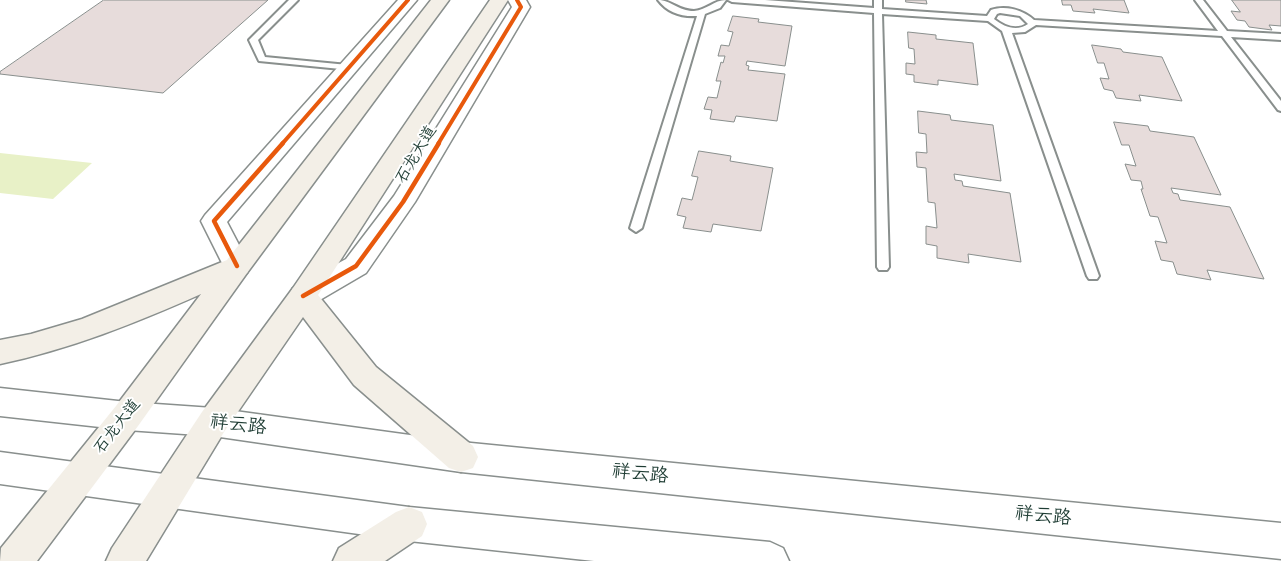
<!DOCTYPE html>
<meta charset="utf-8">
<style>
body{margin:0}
canvas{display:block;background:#fff}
</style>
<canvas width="1281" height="561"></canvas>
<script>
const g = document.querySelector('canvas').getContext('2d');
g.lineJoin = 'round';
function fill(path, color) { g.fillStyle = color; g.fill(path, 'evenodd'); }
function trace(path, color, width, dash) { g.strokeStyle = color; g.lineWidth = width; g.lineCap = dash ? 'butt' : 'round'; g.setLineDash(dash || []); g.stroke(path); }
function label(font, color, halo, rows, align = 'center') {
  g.font = font + ' "Architects Daughter","LXGW WenKai TC",sans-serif'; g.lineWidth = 4; g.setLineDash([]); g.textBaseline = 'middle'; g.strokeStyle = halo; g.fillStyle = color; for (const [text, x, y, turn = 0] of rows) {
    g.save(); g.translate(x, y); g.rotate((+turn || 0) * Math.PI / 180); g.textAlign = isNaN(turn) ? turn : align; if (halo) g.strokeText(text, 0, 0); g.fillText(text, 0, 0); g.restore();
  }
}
const green = new Path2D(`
 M0,153l92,10 -39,36 -53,-6z`);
const building = new Path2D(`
 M104,0h164l-105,93 -163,-19v-2z
 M906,0h20l1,4 -21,-2z
 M1062,0h62l5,13 -36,-4 2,4 -22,-2 -2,-6h-8z
 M1232,0h49v26l-12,-1 3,5 -23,-3 -4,-6 -8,-1 -6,-9 9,1z
 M733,16l26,3 -1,3 34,4 -7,40 -38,-5 -1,4 3,1 -1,4 37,4 -8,47 -41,-5 -2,6 -24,-3 2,-9 -8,-1 4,-12 9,1 4,-17h-5l5,-19 2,1 2,-7h-7l3,-11 8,1 4,-14 -5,-1z
 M908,32l28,3v4l37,4 5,42 -40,-5v5l-24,-3v-7l-8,-1v-11l9,1 -1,-15 -5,-1z
 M1092,45l29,4 2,3 39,5 20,44 -43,-6 2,6 -25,-3 -3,-7 -9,-2 -4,-11 9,1 -5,-16h-6z
 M918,111l32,4 1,5 42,5 8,56 -47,-7 1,6 7,1 1,5 47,7 11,69 -53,-8 1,9 -32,-5v-12l-11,-2v-18l11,2 -2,-25 -7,-1 -2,-34 -9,-1 -1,-15 11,1 -1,-19 -7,-1z
 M1114,122l34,4 2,5 44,6 27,58 -50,-7 2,5 5,1 2,6 50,7 34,72 -57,-9 4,10 -34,-6 -4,-12 -12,-2 -6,-19 12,2 -9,-26 -8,-1 -9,-27h2l-2,-8 -10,-1 -6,-16 11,2 -7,-21h-7z
 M699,151l32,5 -1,5 43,7 -12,63 -48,-7 -2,8 -28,-4 3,-11 -9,-2 5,-17 10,2 6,-23 -6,-1z`);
const service = new Path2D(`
 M289,0h9l-40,40 7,17 83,8 3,1v4l-92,-9 -10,-21z
 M658,0c13,0 20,11 36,11 13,-1 20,-11 32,-11l-6,8 -15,6 -63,214 -6,4 -6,-4 67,-212c-16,1 -30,-4 -39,-16z
 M728,0h37l109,8v-8h8v9l105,7 4,-6c15,-5 32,0 43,10l184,11 -23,-31h8l24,31 54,3v6l-50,-3 50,64v10l-3,-1 -56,-74 -186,-11 -11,7 -13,1 87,243 -2,3h-8l-2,-3 -85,-245 -14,-10 -106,-7 7,253 -2,3h-8l-2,-3 -3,-254 -142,-11zM1000,13l20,3 8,8c-11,8 -24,3 -34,-5l3,-5z`);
const tertiary = new Path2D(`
 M398,0h19l-190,222 23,44 -3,7 -10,3 -10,-3 -26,-52 4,-6z
 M508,0h18l4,7 -115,195 -49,71 -53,31 -10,3 -10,-3 -4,-8 4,-8 53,-29 48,-63 118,-189z`);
const secondary = new Path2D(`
 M0,388l127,14 86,6 248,34 820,81v36l-820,-87 -248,-36 -86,-6 -127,-14z
 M0,452l409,55 361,35 13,6 6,13h-195l-185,-20 -409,-57z`);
const primary = new Path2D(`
 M431,0h18l-202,273 -109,153 -101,135h-37l1,-13 115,-142 85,-112c-65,29 -131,55 -201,70v-24l31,-6 51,-15 145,-59z
 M490,0h18l-190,295 58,72 97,79 5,11 -5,11 -12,4 -12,-4 -95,-83 -51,-68 -79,115 -78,129h-40l6,-13 90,-136 91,-124z
 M409,507l13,5 5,12 -5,12 -37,25h-52l6,-13 57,-36z`);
const cyclewayFar1 = new Path2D(`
 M282,144l126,-144
 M438,144l83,-137 -4,-7`);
const cycleway = new Path2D(`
 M237,266l-23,-45 69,-78
 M303,296l53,-30 47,-64 36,-59`);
const streetNames = [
 ["石龙大道",417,155,-59],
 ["石龙大道",118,427,-52]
];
const nearStreetnames = [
 ["祥云路",238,426,7],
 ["祥云路",640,475,6],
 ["祥云路",1043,517,6]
];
fill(green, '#e8f1c7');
fill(building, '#e7dcdb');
trace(building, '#898f8d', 1);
trace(service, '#898f8d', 4);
trace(tertiary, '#898f8d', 3);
trace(secondary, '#898f8d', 3);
trace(primary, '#898f8d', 3);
fill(service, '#fff');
fill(tertiary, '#fff');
fill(secondary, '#fff');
fill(primary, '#f3efe7');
trace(cyclewayFar1, '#e8590c', 4);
trace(cycleway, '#e8590c', 4.5);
label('16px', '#1f3d34', '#fff', streetNames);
label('19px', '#1f3d34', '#fff', nearStreetnames);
</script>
